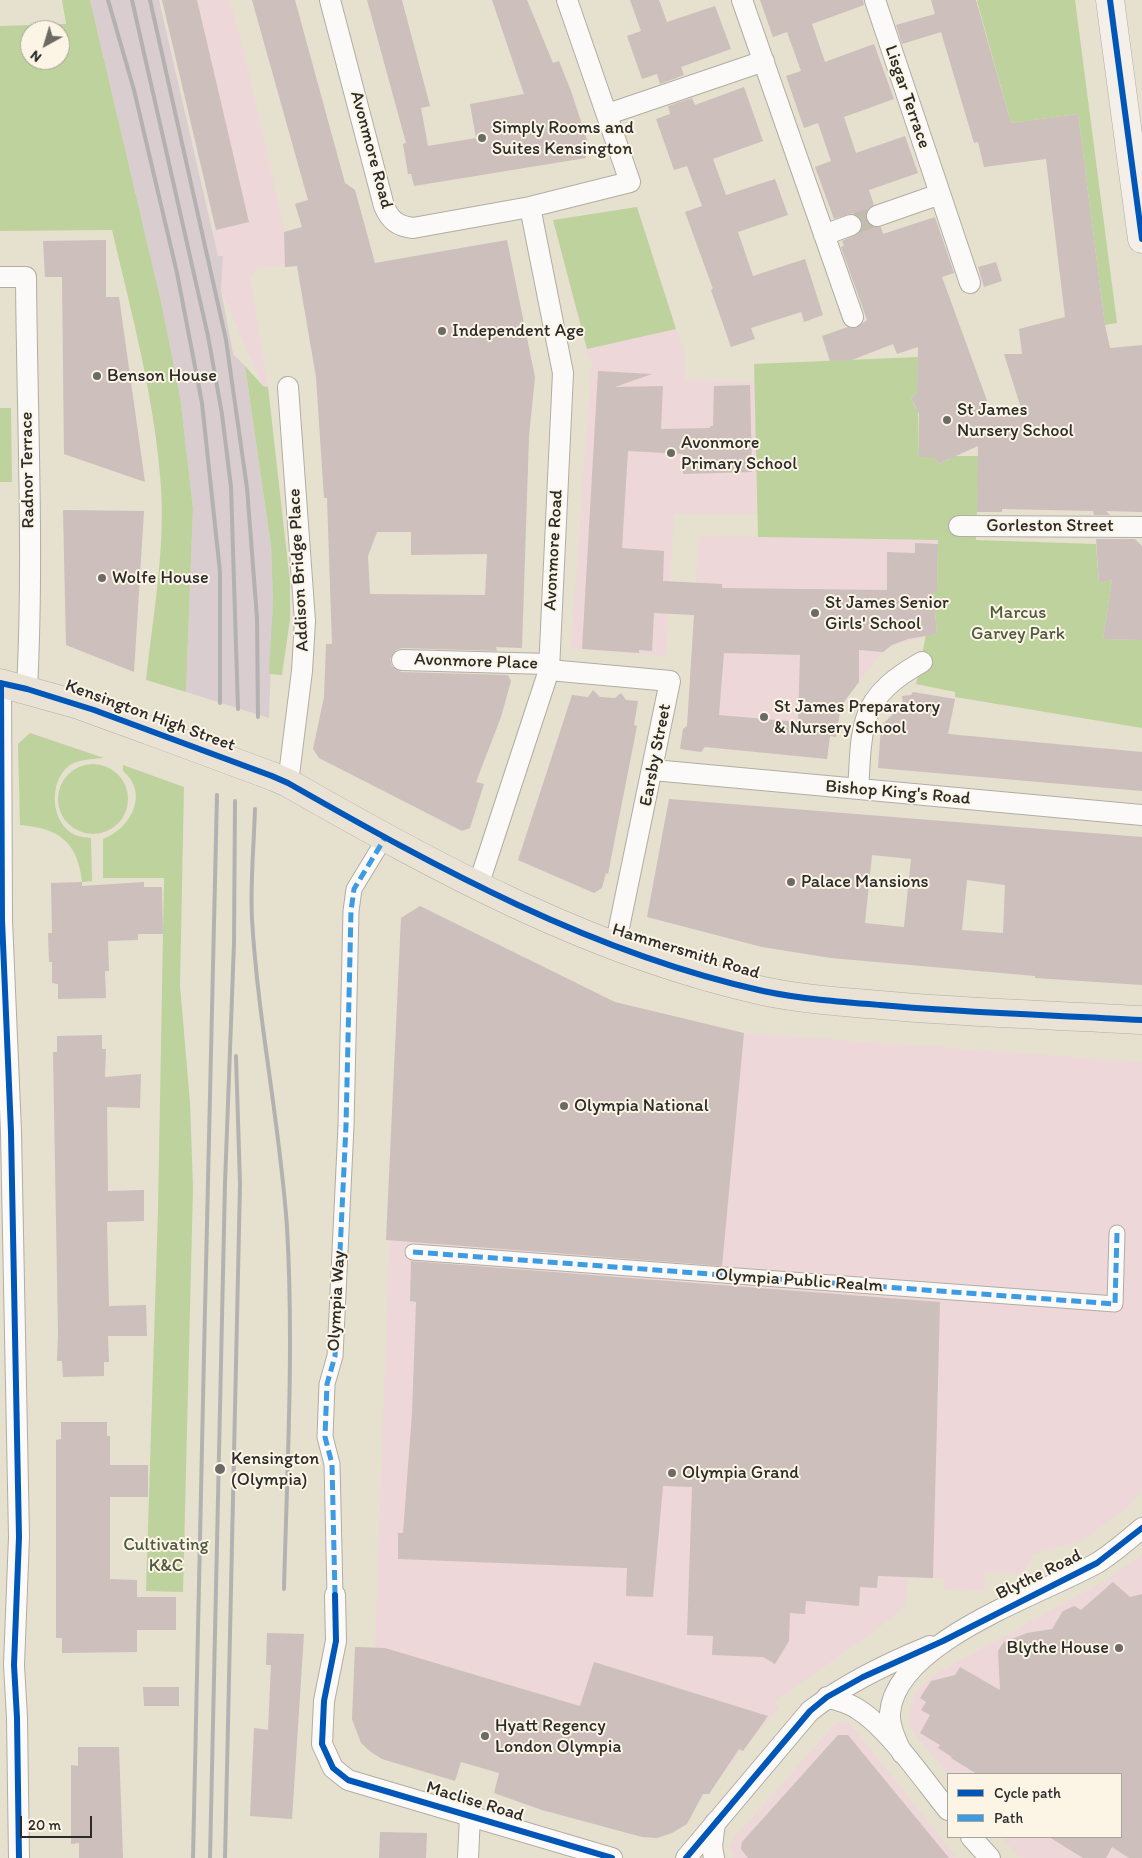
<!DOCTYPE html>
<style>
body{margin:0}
#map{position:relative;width:1142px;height:1858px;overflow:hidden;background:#e6e0cf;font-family:Itim,sans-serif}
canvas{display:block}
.legend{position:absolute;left:947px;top:1773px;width:175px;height:65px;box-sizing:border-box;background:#fcf5e5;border:1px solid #a8a49b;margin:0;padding:6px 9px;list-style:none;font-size:15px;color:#2b2b2b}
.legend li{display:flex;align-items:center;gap:10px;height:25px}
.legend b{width:25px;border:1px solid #a8a49b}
.north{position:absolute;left:20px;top:20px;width:50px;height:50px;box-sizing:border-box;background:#fcf5e5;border:1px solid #a8a49b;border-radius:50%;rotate:219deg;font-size:14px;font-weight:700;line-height:20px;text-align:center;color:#2b2b2b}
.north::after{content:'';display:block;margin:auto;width:18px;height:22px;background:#6c6a64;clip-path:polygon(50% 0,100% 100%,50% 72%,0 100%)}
.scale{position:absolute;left:20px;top:1816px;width:72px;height:22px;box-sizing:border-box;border:2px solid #2b2b2b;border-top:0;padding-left:6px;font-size:15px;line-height:18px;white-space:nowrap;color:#2b2b2b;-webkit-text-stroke:4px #fcf5e5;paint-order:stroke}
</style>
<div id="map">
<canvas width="1142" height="1858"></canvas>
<ul class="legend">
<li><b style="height:6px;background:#0057b8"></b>Cycle path</li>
<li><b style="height:6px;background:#3d9ce1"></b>Path</li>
</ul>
<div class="north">N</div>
<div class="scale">20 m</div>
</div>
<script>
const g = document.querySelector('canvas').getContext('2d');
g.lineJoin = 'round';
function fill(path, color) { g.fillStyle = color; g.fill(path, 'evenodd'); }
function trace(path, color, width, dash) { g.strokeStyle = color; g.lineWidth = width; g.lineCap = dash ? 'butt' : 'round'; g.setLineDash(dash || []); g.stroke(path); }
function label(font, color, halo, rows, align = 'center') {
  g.font = font + ' Itim,sans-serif'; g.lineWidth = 4; g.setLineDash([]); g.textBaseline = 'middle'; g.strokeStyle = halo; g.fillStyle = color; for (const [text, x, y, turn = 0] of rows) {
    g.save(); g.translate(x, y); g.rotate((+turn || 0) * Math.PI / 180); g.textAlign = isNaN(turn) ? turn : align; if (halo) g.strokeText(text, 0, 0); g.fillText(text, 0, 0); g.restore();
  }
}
const built = new Path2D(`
 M162,0h67l11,36 48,210 -3,18 -26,4 -9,8 18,111 -5,-1 -42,-96 2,-34h-5l-6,-23 3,-4z
 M637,207l48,149v24l70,2 2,132h-83l-8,142 -95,-8 21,-289h-3l-36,-139z
 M699,536l239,4 -1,51h-3l3,43 -45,11 -17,15 -35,48 -4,29 -6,-1 -3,23 -122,-12 -5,6 -16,-3 -4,-4 3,-17 4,-3z
 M420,906l195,96 128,31 399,29v429l-15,17 -44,32 -50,14 -9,19 -39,-1 -1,19 -40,-2v-10l-36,-2 -3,27 -7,9 -32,24 -92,65 5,6 -54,62 -162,-49 5,-19 -183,-54h-10l26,-730z
 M1142,1555v303h-121l-20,-21h120v-63h-173l-35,-42 -4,-10 3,-20 4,-10 16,-16 173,-95z
 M844,1721l6,3 107,134h-223l-5,-12 5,-8 103,-116z`);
const industrial = new Path2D(`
 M90,0h69l59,256h5l-2,34 12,64 12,12 26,180 2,57 -4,115 -83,-26 7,-184 -13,-112 -18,-90z`);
const green = new Path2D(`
 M62,0h28l72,306 18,90 13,112 -7,184 -40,-12c7,-64 19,-129 15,-193 -6,-87 -29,-172 -49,-257l-112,1v-205l66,-2zM30,30h30v30h-30z
 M978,0h97l42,323 -12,2 -27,-211 -67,9 -34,-122z
 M637,207l39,122 -89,20 -34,-129z
 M918,357l-1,36 -6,5 5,11 2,-1 1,49h15l4,7 12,-5v-3h29l-3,84 120,4 3,39 13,-3 -9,59 39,1v88l-187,-31v-5l-39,-8 10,-49 11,-1 -4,-43h4l1,-51 -180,-3 -4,-173z
 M245,366l18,20 5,1 22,195v37l-8,56 -13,-1 4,-71 -2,-57z
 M0,408h11l1,74h-12z
 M30,733l74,25c-11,1 -24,1 -34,7 -22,16 -20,58 5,70 5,2 11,2 16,3l1,43 -10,1c-4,-40 -23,-54 -62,-57l-2,-81z
 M58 799a35 35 0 1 1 70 0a35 35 0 1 1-70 0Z
 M123,765l61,22 -4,199 10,116 3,86 -10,404 -37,-1 12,-381 6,-332h-61v-39c27,-10 47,-45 20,-68z`);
const building = new Path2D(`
 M162,0h35l52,222 -33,8z
 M252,0h43l50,183 10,7 20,73 132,-23 28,137 -6,59 -7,212 -26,-1 1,4 -95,-3 -6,2 -6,9 2,7 9,6 107,3 3,6 -10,36 -25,65 8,2 -14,44 -8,3 -143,-73 -6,-9 11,-52 2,-53h6l-5,-146h-3l-8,-121 -19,-111 -12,1 -1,-35 18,-5 -7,-23 13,-4zM377,532h34v23l76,-1 -2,41 -115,-1 -2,-38z
 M367,0h35l28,106 -9,2 7,38 48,-8 -6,-34 54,-10 -32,-94h35l26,63 6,-2 12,30 16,49 -4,1 3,17 -172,28 -3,-12h-3l-5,-30 3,-1z
 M630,0h29l8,22 48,-16 16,43 -50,18 3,8 -24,9 -3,-10 -15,5 -15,-43 14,-5z
 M760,0h103l1,5 -52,19 13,38 49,-18 20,55 -50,18 12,36 49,-17 13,37 -49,17 5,15 -6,4 -2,10 4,6 11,2 2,7 52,-17 19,56 -12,4 51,140 28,-9 -17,-54h18l-3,-25 46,-12 -19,-158 -62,8 -6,-25 -4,1 -33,-111 -39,12 -6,-19 39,-11 -4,-14h45l35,123 67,-9 27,211 5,23 32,-3v167l-36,-1 4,4h-16l-1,-4 -91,-2v3h-25l1,-66 -40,18 -4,-7h-15v-43l-8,-16 6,-5 1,-46 -21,7 -4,-10 -41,16 -22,1 -8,-25 26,-9 8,1 11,-8 -26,-73 3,-1 -2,-5 18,-9 2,-11 -4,-5 -5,-3 -19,6 -19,-52 16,-6 -13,-38 -14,5 -18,-52 15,-5 -14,-39 -14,5z
 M744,87l19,54 -50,18 13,36 49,-16 13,36 -50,17 15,44 52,-17 18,56 -19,7 -3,-10 -50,16 4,11 -24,8 -20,-57 2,-1 -28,-77 17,-6 -15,-40 -13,4 -18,-51 14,-5 -2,-8 24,-8 3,7z
 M106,240v57h13l26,185 -81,-28 -2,-177h-17l-2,-36z
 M996,262l6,19 -18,6 -6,-20z
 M598,371l54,3 -37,13 48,-1 -2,43 49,-1v-2h3l1,-40 36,-1 2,87 -69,2v-20l-55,-3 -6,97 42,3 -1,30 59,3v4l165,2v-38l28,1v-10l23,1 -1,47h-4l4,43 -29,5 -16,6 -9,7 -24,-2v32l-18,24 -5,31 -6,-1 -3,23 -122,-12 -4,5 -21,-3 3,-20 4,-3 7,-111 -40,-2 -2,38 -13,-1v3l-57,-4zM724,653l76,2 -2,67 -79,-7z
 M63,510l81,1 -10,161 -68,-27z
 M1096,539h39l7,7v94l-39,-1 9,-59 -13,3z
 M593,690l7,7 15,1 6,-5 5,7 12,1 -4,24 3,1 -29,148 -2,-1 -4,15 -8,5 -76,-33 54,-165 16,2z
 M913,692l42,7 -7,35 194,18v39l-264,-23 3,-42 22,-22 -1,-8 9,-1z
 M669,799l473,38v148l-107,-7v-2l-204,-18 -69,-11 -115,-30zM872,855l39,4 -7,68 -39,-4zM967,880l38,5 -2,48 -41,-3z
 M82,882v4l62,-4v5h18l1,47h-25v6l-30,1 1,30h-4l1,27 -48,1v-15l-6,-1v-21h-3l-1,-29h4l-1,-50z
 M420,906l195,96 129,31 -22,233 -336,-26 15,-322z
 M102,1035v14h4l-1,28 36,-3 -1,34 -33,-1 1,84 36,-1v31l-37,1 2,84 37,-1 1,31h-39l1,26h-5v14l-41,1 -1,-16h-5l1,-28 -5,-281h4v-16z
 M411,1261l529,41 -7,276 -55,-2 -1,12 -17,-1 -1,19 -53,-5 -1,13 -15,-1 -1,28 -14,23 -12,-7 -51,-2 1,-19 -26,-1 5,-148 -29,-1 -10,111 -27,-1 1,-28 -229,-9v-26h5l9,-120 4,-111 -6,-1z
 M61,1422h46v14h3v29h38v32h-38v82l27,1v17h39v33h-39v22l-75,1v-15h-6v-198l5,-1z
 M1113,1582l17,15 12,-3v264h-13l-17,-11 -6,11h-23l-34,-21h72v-63h-144l-26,-16 1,-1 -14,-9 2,-3 -20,-12 10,-18 -9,-5 5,-8 -6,-4 11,-17 24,-6 5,-8 40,23 -2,-39 6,-9 23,-9 25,-4 11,-18 11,-5 7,4z
 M267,1633l37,1 -12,185 -42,-3 4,-88 14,2 3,-65h-5z
 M355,1647l30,1 195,58 14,-44 174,54 -25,35 -4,-2 -30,45h-6l-16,30 -15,9 -15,5 -15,-1 -100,-27 -48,-17 5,-20 -38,-11 -6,19 -73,-22 -11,-7 -10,-9 -9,-24z
 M143,1687h36v19h-35z
 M838,1735h10l101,123h-201l-7,-9 1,-7z
 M78,1747h41l4,111h-44v-15l-8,1v-79l7,1z
 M380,1832l47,1 -1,25h-47z`);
const minorTunnel = new Path2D(`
 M851,225l26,-9`);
const pedestrian = new Path2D(`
 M413,1252l702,52 2,-71
 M335,1595l-3,-131 -7,-27 2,-53 8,-28 11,-230 5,-215 3,-22 31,-51`);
const minor = new Path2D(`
 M330,0l54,206c6,14 13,20 29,22l117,-21 100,-25 -63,-182
 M742,0l111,317
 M875,0l95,283
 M608,114l156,-53
 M877,216l63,-22
 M824,235l27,-10
 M0,277h26c1,137 8,275 1,412
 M288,387l17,234 -3,50 -14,112
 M959,526l183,1
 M402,660l147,4
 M549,670l121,11 -55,266
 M1,683l1,237 9,212 8,405 -5,128 3,53 2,140
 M653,770l489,45
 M858,789c2,-22 1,-48 8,-70 8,-27 33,-44 56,-57
 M478,886l71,-216 14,-297 -33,-166
 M335,1595l1,46 -12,60 -2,43 11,24 15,12 264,78
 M827,1697c11,4 23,6 32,13 30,19 66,72 89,100
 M902,1753c-6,-12 -13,-27 -12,-40 6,-72 152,-119 207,-150 16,-10 31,-23 45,-35
 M971,1837l19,21
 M468,1858l2,-42
 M686,1858l124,-147c36,-28 78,-48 120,-65
 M714,1858l-2,-12 3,-23`);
const secondary = new Path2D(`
 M1110,0l32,239`);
const primary = new Path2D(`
 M0,683l79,22 66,24
 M272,776l16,7c151,86 304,170 475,208 38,8 78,11 117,14 87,8 175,10 262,15`);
const rail = new Path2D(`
 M108,0l26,90 43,183 25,130 18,169v131
 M132,0l76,336 14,78 9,73 7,222
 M150,0l76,340 21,148 10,130 1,99
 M255,809c-1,36 -5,74 -3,110 6,103 28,205 35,308 7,121 0,242 -3,362
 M193,1858c9,-354 14,-709 24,-1063
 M210,1858l15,-675 9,-240 1,-142
 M225,1858l15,-674 -4,-128`);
const primaryBridge = new Path2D(`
 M145,729l127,47`);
const quiet = new Path2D(`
 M413,1252l702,52 2,-71
 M335,1595l-3,-131 -7,-27 2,-53 8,-28 11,-230 5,-215 3,-22 31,-51`);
const cycleway = new Path2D(`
 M1110,0l32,239
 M0,683l27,6 67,21 178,66 16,7c151,86 304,170 475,208 38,8 78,11 117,14 87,8 175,10 262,15
 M1,683l1,237 9,212 8,405 -5,128 3,53 2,140
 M335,1595l1,46 -12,60 -2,43 11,24 15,12 264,78
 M686,1858l124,-147 17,-14 36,-20 80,-36 154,-78 45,-35`);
const markers = [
 [482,138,5,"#6c6a64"],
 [442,331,5,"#6c6a64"],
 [97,376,5,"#6c6a64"],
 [947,420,5,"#6c6a64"],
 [671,453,5,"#6c6a64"],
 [102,578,5,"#6c6a64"],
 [815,613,5,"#6c6a64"],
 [764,717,5,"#6c6a64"],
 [791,882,5,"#6c6a64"],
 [564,1106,5,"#6c6a64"],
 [220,1469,6,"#6c6a64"],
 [672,1473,5,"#6c6a64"],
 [1119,1648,5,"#6c6a64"],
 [485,1736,5,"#6c6a64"]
];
const streetNames = [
 ["Lisgar Terrace",907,97,71],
 ["Avonmore Road",371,150,75],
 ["Radnor Terrace",28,470,-91],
 ["Gorleston Street",1050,526],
 ["Avonmore Road",554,550,-87],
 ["Addison Bridge Place",299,570,-93],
 ["Avonmore Place",476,662,2],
 ["Kensington High Street",150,716,20],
 ["Earsby Street",656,755,-79],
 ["Bishop King's Road",898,793,5],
 ["Hammersmith Road",686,952,17],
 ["Olympia Public Realm",799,1281,4],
 ["Olympia Way",337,1301,-87],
 ["Blythe Road",1039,1575,-26],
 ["Maclise Road",475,1802,17]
];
const poiNames = [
 ["Simply Rooms and",492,128],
 ["Suites Kensington",492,149],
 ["Independent Age",452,331],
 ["Benson House",107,376],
 ["St James",957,410],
 ["Nursery School",957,431],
 ["Avonmore",681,443],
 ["Primary School",681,464],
 ["Wolfe House",112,578],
 ["St James Senior",825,603],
 ["Girls' School",825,624],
 ["St James Preparatory",774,707],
 ["& Nursery School",774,728],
 ["Palace Mansions",801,882],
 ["Olympia National",574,1106],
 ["Kensington",231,1459],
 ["(Olympia)",231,1480],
 ["Olympia Grand",682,1473],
 ["Blythe House",1109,1648,"right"],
 ["Hyatt Regency",495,1726],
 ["London Olympia",495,1747]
];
const parkNames = [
 ["Marcus",1018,613],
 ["Garvey Park",1018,634],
 ["Cultivating",166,1545],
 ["K&C",166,1566]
];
fill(built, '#edd7d8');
fill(industrial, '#d9cdcf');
fill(green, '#bed29d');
fill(building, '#ccbfbc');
trace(minorTunnel, '#c1bcae', 20, [20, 10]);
trace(pedestrian, '#b1ada3', 17);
trace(minor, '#b1ada3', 22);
trace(secondary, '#b1ada3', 29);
trace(primary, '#b1ada3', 29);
trace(pedestrian, '#fbfaf8', 15);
trace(minor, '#fbfaf8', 20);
trace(secondary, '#f4f0e9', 28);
trace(primary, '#e9e2d5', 28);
trace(rail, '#b3b2b0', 4);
trace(primaryBridge, '#b1ada3', 29, []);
trace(primaryBridge, '#e9e2d5', 28);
trace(quiet, '#3d9ce1', 5, [10, 5]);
trace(cycleway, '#0057b8', 6);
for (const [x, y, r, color] of markers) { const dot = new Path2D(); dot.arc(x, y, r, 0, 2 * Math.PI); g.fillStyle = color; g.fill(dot); trace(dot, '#fcf5e5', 2); }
label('18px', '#2b2b2b', '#fcf5e5', streetNames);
label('18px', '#2b2b2b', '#fcf5e5', poiNames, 'left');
label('18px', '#4e5a41', '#fcf5e5', parkNames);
</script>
